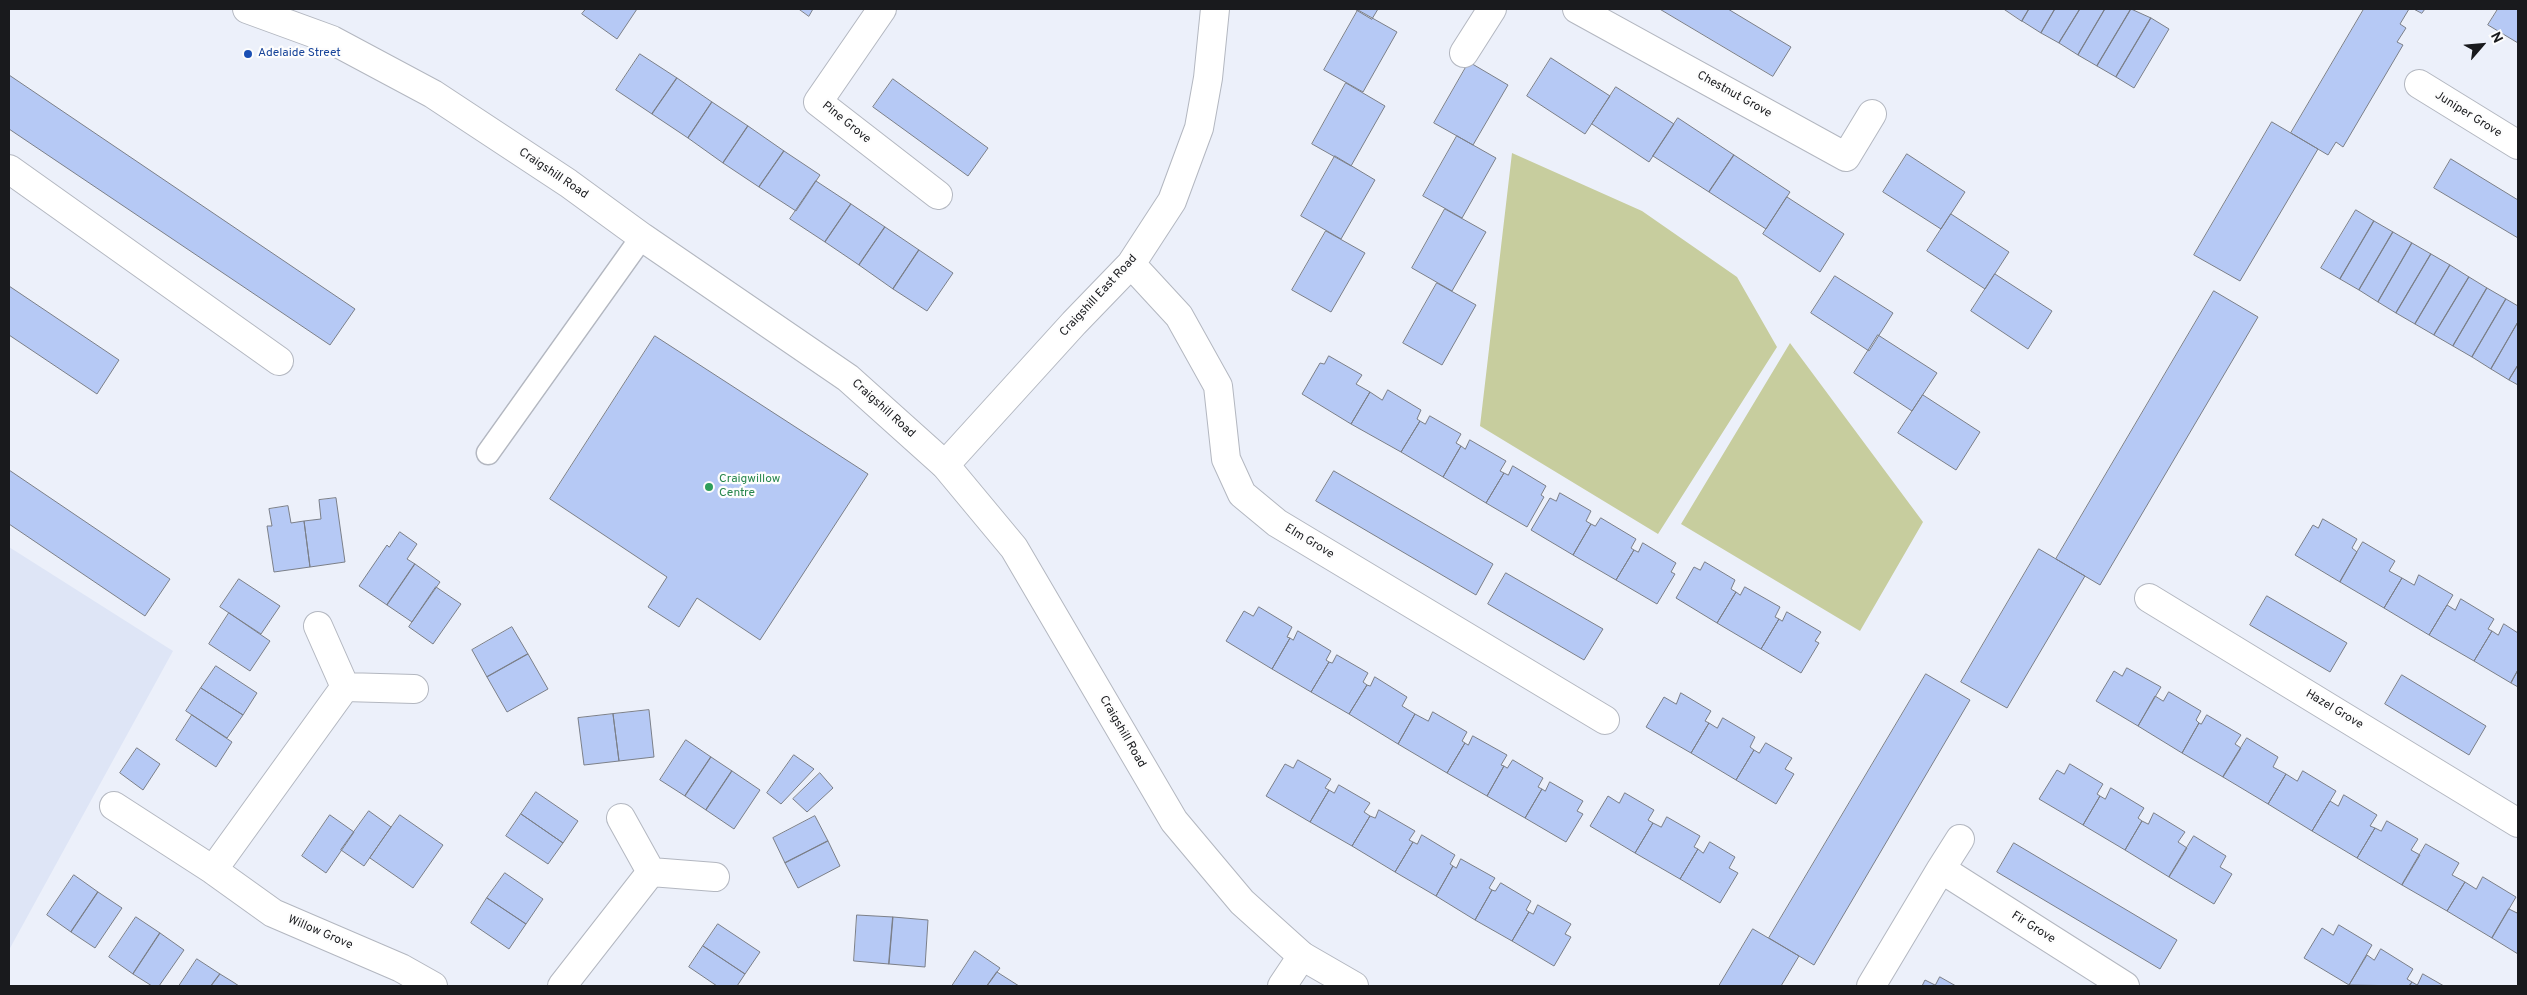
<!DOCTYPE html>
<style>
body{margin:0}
#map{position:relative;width:2527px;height:995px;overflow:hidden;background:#ecf0fa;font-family:Overpass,sans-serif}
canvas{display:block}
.frame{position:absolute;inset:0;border:10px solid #191a1d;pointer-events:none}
.north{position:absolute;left:2457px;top:20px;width:50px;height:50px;-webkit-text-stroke:4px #fdfdfd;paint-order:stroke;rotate:63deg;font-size:14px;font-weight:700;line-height:20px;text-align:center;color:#191a1d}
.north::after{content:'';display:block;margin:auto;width:18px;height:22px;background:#191a1d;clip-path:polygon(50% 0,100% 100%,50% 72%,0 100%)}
</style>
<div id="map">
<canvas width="2527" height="995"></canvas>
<div class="frame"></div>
<div class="north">N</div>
</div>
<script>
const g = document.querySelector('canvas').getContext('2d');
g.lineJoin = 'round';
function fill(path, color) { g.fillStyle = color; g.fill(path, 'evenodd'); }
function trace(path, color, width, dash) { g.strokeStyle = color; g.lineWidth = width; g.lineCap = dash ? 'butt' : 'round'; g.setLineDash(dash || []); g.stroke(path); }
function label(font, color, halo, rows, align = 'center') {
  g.font = font + ' Overpass,sans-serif'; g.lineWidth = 4.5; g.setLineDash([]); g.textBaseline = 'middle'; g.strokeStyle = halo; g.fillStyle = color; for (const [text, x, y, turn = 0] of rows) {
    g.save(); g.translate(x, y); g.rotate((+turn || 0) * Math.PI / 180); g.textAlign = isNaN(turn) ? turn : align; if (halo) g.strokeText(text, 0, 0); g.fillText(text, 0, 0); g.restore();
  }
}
const built = new Path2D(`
 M9,547l164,104 -164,299z`);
const green = new Path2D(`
 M1512,153l130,58 95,66 40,70 -119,187 -178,-108z
 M1790,343l133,179 -63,109 -179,-107z`);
const building = new Path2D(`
 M586,9h51l-20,30 -35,-25z
 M799,9h14l-4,7z
 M1355,9h23l-6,10z
 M1660,9h68l63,38 -18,29z
 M2004,9h25l-7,12z
 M2029,9h26l-14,24 -19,-12z
 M2055,9h25l-21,34 -18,-10z
 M2080,9h25l-27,46 -19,-12z
 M2105,9h26l-34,57 -19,-11z
 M2131,9l20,9 -35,59 -19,-11z
 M2364,9h45l-9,15 6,4 -9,14 6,3 -60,102 -7,-5 -8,13 -37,-22z
 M2414,9h11l-3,4z
 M2498,9h20v34l-30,-18z
 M1358,10l39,22 -34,60 -39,-22z
 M2151,18l18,11 -35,59 -18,-11z
 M640,54l37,24 -25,36 -36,-24z
 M1551,58l59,38 -25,38 -58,-38z
 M1469,62l39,23 -35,60 -39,-22z
 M9,75l346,234 -25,36 -321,-216z
 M677,78l35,24 -24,36 -36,-24z
 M893,79l95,69 -20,28 -95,-69z
 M1346,83l39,23 -34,60 -39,-22z
 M1616,87l58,37 -25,38 -57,-38z
 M712,102l36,24 -25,37 -35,-25z
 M1678,118l56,37 -25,37 -56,-36z
 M2272,122l46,27 -78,132 -46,-26z
 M748,126l36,25 -25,36 -36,-24z
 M1457,136l39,22 -34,60 -39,-22z
 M784,151l36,24 -24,36 -37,-24z
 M1907,154l58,38 -24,37 -58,-37z
 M1734,155l56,37 -24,37 -57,-37z
 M1335,156l40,24 -34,59 -40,-23z
 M2451,159l67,41v38l-84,-50z
 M816,181l35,23 -26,38 -35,-23z
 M1787,197l57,37 -24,38 -57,-38z
 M851,204l34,23 -26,38 -34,-23z
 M1445,209l41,23 -34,59 -40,-23z
 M2356,210l18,11 -34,58 -19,-11z
 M1951,214l58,38 -24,37 -58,-38z
 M2374,221l19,11 -34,58 -19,-11z
 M885,227l34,23 -26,39 -34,-24z
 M1326,231l39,22 -34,59 -39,-22z
 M2393,232l19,11 -34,59 -19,-12z
 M2412,243l19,11 -35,59 -18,-11z
 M919,250l34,23 -26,38 -34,-22z
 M2431,254l19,11 -35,59 -19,-11z
 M2450,265l19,12 -35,58 -19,-11z
 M1995,274l57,37 -24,38 -57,-38z
 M1835,276l58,37 -24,38 -58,-38z
 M2469,277l18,11 -34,58 -19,-11z
 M1437,283l39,22 -34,60 -39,-22z
 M9,286l110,74 -22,34 -88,-59z
 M2487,288l19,11 -34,58 -19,-11z
 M2214,291l44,26 -158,268 -44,-26z
 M2506,299l12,7v16l-27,47 -19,-12z
 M2518,322v43l-9,15 -18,-11z
 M1878,335l59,38 -25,38 -58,-38z
 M655,336l213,138 -108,166 -63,-42 -18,29 -31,-20 19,-30 -117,-78z
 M1329,356l33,19 -6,9 14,8 -19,32 -49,-30 18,-31 4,1z
 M2518,365v20l-9,-5z
 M1388,390l33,20 -4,9 3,2 -19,31 -50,-28 19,-32 12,8z
 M1923,395l57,37 -24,38 -58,-37z
 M1430,416l31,18 -5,9 5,3 -18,31 -42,-25 19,-31 5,3z
 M1470,440l36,21 -6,10 4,2 -18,30 -43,-26 18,-31 4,3z
 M1513,466l33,20 -5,9 3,2 -17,30 -41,-24 18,-30 4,2z
 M9,470l161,109 -25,37 -136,-92z
 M1334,471l159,93 -17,31 -160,-94z
 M1560,493l31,18 -5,10 5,3 -18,31 -42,-25 19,-32 6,3z
 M336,498l9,64 -35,5 -6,-46 17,-2 -2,-19z
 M288,506l3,17 13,-2 6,46 -36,5 -7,-46h5l-3,-17z
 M1601,518l35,21 -5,9 3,2 -18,30 -43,-25 18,-31 4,2z
 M2323,519l34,20 -5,9 5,4 -17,30 -45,-27 18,-30 5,3z
 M400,532l17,12 -10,15 8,5 -28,41 -28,-19 28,-41 2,2z
 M2363,542l32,19 -6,10 13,7 -18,30 -44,-26z
 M1643,543l33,20 -5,9 4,2 -18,30 -41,-24 18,-30 4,2z
 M2039,549l46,27 -78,132 -46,-26z
 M1705,562l30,18 -4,9 5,3 -19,31 -41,-25 18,-31 6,3z
 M415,564l25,18 -28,40 -25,-17z
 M1506,573l97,56 -19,31 -96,-56z
 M2419,575l34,20 -24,40 -45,-27 18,-30 12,7z
 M239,579l41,27 -19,28 -41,-27z
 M436,587l25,17 -28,40 -24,-17z
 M1745,587l35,20 -5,10 4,2 -18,30 -44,-26 19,-31 4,3z
 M2267,596l80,47 -17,29 -80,-47z
 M2461,599l33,20 -6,10 4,2 -18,30 -45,-26 18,-30 8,5z
 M1259,607l33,20 -5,10 3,1 -18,31 -46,-28 18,-30 9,5z
 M1787,612l34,20 -6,9 4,2 -18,30 -40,-24 18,-30 3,2z
 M229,613l41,28 -20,30 -41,-27z
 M2504,624l14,9v37l-7,13 -37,-22 18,-30 6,4z
 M512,627l16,27 -41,23 -15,-27z
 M1298,631l33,20 -5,9 3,2 -18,30 -39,-23 18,-31 3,2z
 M528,654l20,35 -41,23 -20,-35z
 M1337,655l31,18 -5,9 4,3 -18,29 -38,-22 18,-30 3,1z
 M216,666l41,27 -14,22 -42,-27z
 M2127,668l34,19 -23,39 -42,-25 18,-30 8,5z
 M2518,670v17l-7,-4z
 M1926,674l44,26 -156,265 -45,-27z
 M2402,675l84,51 -17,29 -84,-51z
 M1375,677l32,20 -5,9 13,8 -17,30 -49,-30 18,-29 3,1z
 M201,688l42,27 -16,23 -41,-27z
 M2169,692l32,19 -5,9 3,3 -17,30 -44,-27 17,-30 8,5z
 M1681,693l30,18 -6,10 4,2 -18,30 -45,-26 18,-30 12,7z
 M649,710l5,47 -35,4 -6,-47z
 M1433,712l34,20 -5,9 3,2 -18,30 -49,-29 17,-30 13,7z
 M613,714l6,47 -35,4 -6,-47z
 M192,715l40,27 -16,25 -40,-27z
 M2207,715l34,20 -6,9 6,4 -18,29 -41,-24 17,-30 2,1z
 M1723,718l32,19 -5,10 4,3 -18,30 -45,-27 18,-30 8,5z
 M1473,736l34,19 -6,10 3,1 -17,30 -40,-23 18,-30 3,2z
 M2247,738l31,19 -5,10 13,7 -18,30 -45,-27z
 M686,740l25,17 -26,39 -25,-16z
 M1766,743l26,15 -7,11 9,5 -18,30 -40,-24 18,-30 5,3z
 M137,748l23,16 -17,26 -23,-17z
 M794,755l20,14 -33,35 -14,-11z
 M711,757l21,14 -26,39 -21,-14z
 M1298,760l33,19 -6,9 4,2 -19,32 -44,-26 19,-32 8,4z
 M1513,760l30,18 -5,9 4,2 -17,29 -38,-22 17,-30 3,2z
 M2070,764l33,20 -6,10 3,2 -17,29 -44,-26 18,-29 7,4z
 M732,771l28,19 -26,39 -28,-19z
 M2303,771l33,20 -24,40 -44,-27 18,-30 11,7z
 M820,773l13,15 -26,24 -14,-13z
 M1550,782l33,19 -6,10 6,3 -17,28 -41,-24 17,-29 3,2z
 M1339,785l31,18 -6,9 6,4 -18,30 -42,-24 19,-32 5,3z
 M2111,788l33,20 -6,10 4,3 -17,29 -42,-25 17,-29 5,3z
 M536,792l42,29 -15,22 -42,-29z
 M1625,793l29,17 -6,10 5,3 -18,30 -45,-27 18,-30 11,7z
 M2344,795l33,20 -7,11 5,2 -18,30 -45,-27 18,-30 8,5z
 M1379,810l36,21 -6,9 4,2 -18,30 -43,-26 18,-30 5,2z
 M369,811l22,16 -27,39 -23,-16z
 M2154,813l31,19 -7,10 9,6 -18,29 -44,-27 17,-29 6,3z
 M521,814l42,29 -15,21 -42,-28z
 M330,815l24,17 -28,41 -24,-17z
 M400,815l43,30 -30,43 -43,-30z
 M815,816l13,25 -43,22 -12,-25z
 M1667,817l33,19 -6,11 4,2 -18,30 -45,-26 18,-30 8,4z
 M2387,821l31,18 -7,11 9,5 -18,30 -45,-27 18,-30 6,3z
 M1422,835l33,20 -5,9 3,2 -17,30 -41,-24 18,-30 4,2z
 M2194,836l32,20 -6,11 12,7 -18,30 -45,-27z
 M828,841l12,25 -42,22 -13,-25z
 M1710,842l25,15 -6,11 9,5 -18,30 -40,-24 18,-30 5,4z
 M2014,843l163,97 -17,29 -163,-97z
 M2426,844l33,19 -7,12 13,7 -18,29 -45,-26z
 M1461,859l34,19 -6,10 3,2 -17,30 -39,-24 17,-30 3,2z
 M505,873l38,26 -17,25 -39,-26z
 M74,875l24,17 -27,40 -24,-17z
 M2483,877l33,20 -24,41 -45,-27 18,-29 11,7z
 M1501,883l30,18 -5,9 3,2 -17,29 -37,-21 17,-30 3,1z
 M98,892l24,16 -27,40 -24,-16z
 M487,898l39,26 -17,25 -38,-26z
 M1538,905l33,19 -6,10 6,3 -17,29 -42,-25 17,-29 4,2z
 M2509,909l8,4 1,-3v44l-26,-16z
 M857,915l36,2 -4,47 -35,-3z
 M136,917l24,16 -27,41 -24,-17z
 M893,917l35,3 -3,47 -36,-3z
 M718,924l42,28 -15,22 -42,-28z
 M2339,925l33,20 -23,40 -45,-27 18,-30 11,7z
 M1753,929l46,27 -18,30h-62z
 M160,933l24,17 -25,36h-7l-19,-12z
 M703,946l42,28 -8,12h-20l-28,-19z
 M2381,949l32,20 -6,10 5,3 -3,4 -60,-1 18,-30 7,5z
 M975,951l25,17 -13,18h-35z
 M197,959l23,15 -9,12h-32z
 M997,972l22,14h-32z
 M220,974l13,8 6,4h-28z
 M2423,974l21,12h-35l3,-4 5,3z
 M1940,977l16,9h-34l3,-6 10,5z`);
const service = new Path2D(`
 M488,453l154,-216`);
const minor = new Path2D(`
 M882,9l-64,93 120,93
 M1577,9l269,148 26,-43
 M1464,53l28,-44
 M2419,84l99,61
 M9,169l270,192
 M1131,264l48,52 39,70 8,73 16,35 35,29 328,197
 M945,465l129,-142 57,-59 41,-63 27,-73 9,-50 7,-69
 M2149,598l369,225
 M318,626l27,61
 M114,806l99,64 60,43 128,55 32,18
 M621,818l30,54
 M1941,869l19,-30
 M213,870l132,-183 69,2
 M562,986l89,-114 64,5
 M1282,986l20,-30
 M1871,986l70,-117 184,117`);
const tertiary = new Path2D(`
 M247,9l85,31 101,54 135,89 74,54 206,141 97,87 69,83 160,273 68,81 60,54 52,30`);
const markers = [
 [248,54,5,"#1a4fb4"],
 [709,487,5,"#2e9e5b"]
];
const transitNames = [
 ["Adelaide Street",258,54]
];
const streetNames = [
 ["Chestnut Grove",1734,95,29],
 ["Juniper Grove",2468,115,32],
 ["Pine Grove",846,123,39],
 ["Craigshill Road",553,174,34],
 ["Craigshill East Road",1099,296,-47],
 ["Craigshill Road",883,409,42],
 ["Elm Grove",1309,542,31],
 ["Hazel Grove",2334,710,31],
 ["Craigshill Road",1122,732,60],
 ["Fir Grove",2033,928,32],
 ["Willow Grove",320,933,23]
];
const leisureNames = [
 ["Craigwillow",719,480],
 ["Centre",719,494]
];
fill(built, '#dee5f6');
fill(green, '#c7cd9e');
fill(building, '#b6c9f5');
trace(building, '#7b7f88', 1);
trace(service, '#b3b7c0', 25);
trace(minor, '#b3b7c0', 30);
trace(tertiary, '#b3b7c0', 30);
trace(service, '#fff', 22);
trace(minor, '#fff', 28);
trace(tertiary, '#fff', 28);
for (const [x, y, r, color] of markers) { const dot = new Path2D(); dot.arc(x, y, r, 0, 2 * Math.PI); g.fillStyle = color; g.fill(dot); trace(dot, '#fdfdfd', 2); }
label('12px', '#164399', '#fdfdfd', transitNames, 'left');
label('12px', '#191a1d', '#fdfdfd', streetNames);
label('12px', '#27864d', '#fdfdfd', leisureNames, 'left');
</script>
